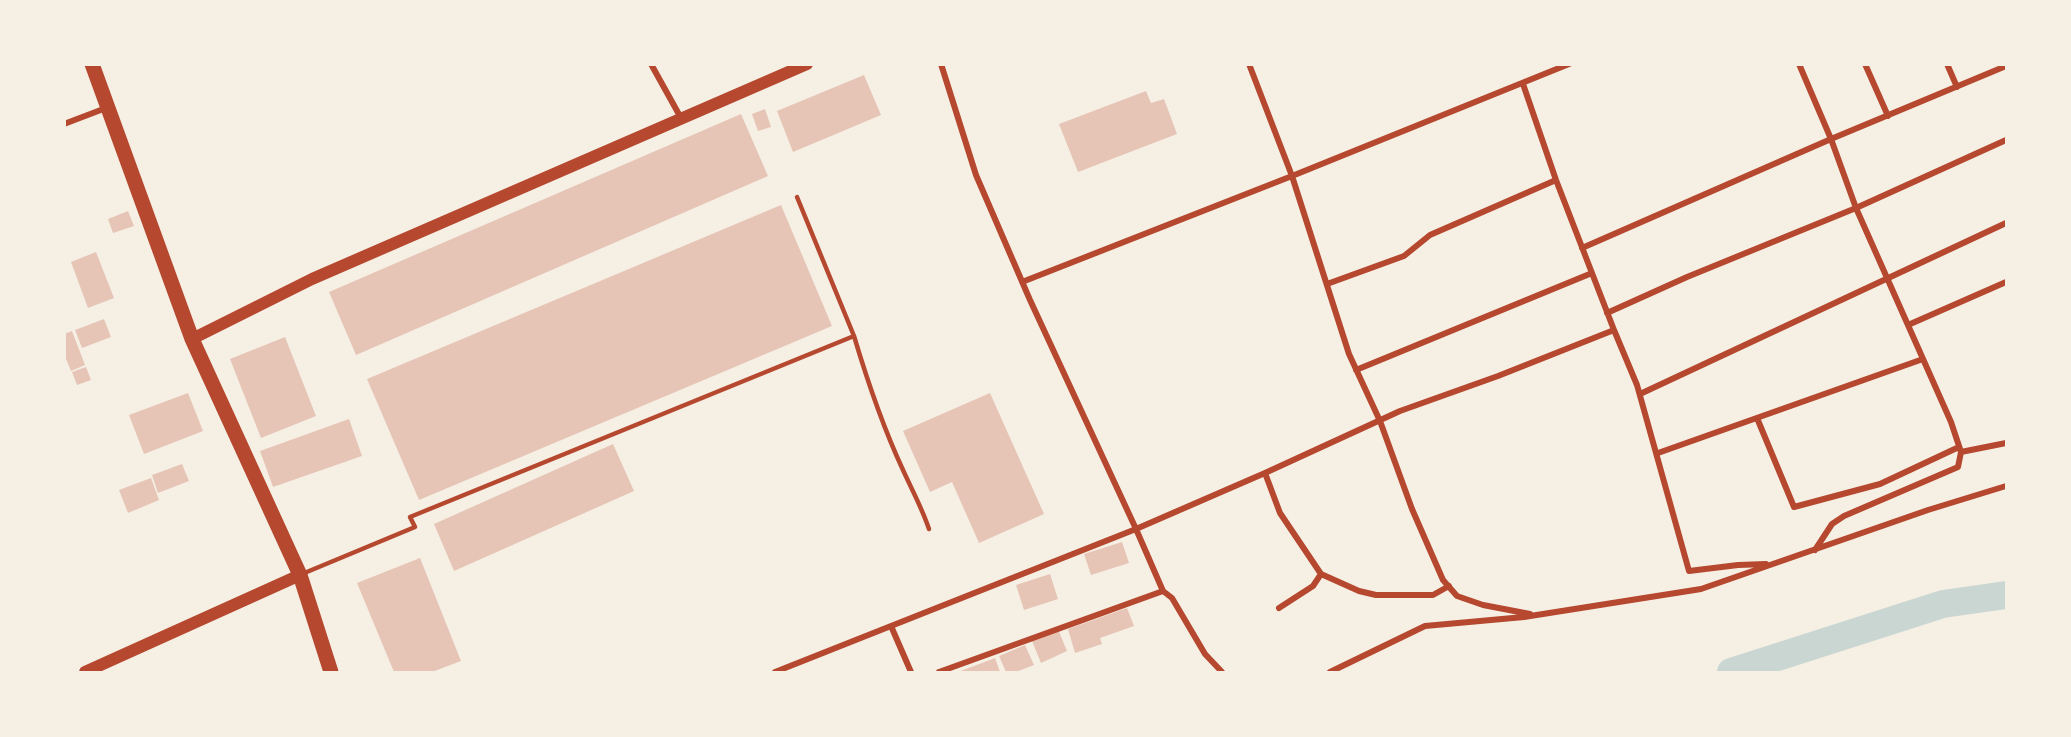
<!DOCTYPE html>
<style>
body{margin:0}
#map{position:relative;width:2071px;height:737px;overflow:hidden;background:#f6efe4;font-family:"Golos Text",sans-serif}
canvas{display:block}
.frame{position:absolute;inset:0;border:66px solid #f6efe4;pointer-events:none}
</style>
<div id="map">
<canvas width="2071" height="737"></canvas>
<div class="frame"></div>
</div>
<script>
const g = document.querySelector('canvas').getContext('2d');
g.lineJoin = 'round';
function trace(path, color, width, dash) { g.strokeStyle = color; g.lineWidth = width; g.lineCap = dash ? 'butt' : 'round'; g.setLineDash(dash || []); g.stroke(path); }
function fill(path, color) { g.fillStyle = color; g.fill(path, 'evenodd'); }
const river = new Path2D(`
 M1731,672l212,-68 63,-9`);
const building = new Path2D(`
 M864,75l17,40 -88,37 -16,-41z
 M1146,91l5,12 13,-4 13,35 -99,38 -19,-48z
 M765,109l6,18 -13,4 -6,-17z
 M741,114l27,62 -412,179 -27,-63z
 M781,205l51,121 -413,174 -52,-121z
 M128,211l6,15 -21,7 -5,-14z
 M96,252l18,46 -26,10 -17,-46z
 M104,319l7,18 -29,11 -7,-18z
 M72,331l13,34 -14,6 -7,-17v-20z
 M285,337l31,79 -55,22 -31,-79z
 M86,367l5,13 -14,5 -5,-13z
 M188,393l15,38 -59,23 -15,-39z
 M990,393l54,121 -65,29 -27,-61 -22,10 -27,-61z
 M349,419l13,37 -89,31 -13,-36z
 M613,444l21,47 -180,80 -20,-47z
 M182,464l7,17 -31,12 -6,-18z
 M151,478l8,22 -31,13 -9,-23z
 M1122,542l7,21 -38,12 -7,-21z
 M420,558l41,103 -29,11h-38l-37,-89z
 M1050,574l8,25 -34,11 -8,-25z
 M1127,608l7,18 -34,12 2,6 -27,9 -7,-24z
 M1058,629l9,22 -26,12 -9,-22z
 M1025,645l9,20 -18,7h-10l-7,-16z
 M995,658l5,14h-42z`);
const service = new Path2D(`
 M854,336c14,47 28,89 49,134 9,20 19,38 26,59
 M302,574l113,-47 -5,-10 444,-181 -57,-139`);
const minor = new Path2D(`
 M651,64l30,54
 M941,64l35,111 54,125 106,229 129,-56 135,-62 98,-35 116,-46 -58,-150 -33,-96
 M1249,64l43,112 57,178 31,67 32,88 31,71 14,16 26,9 47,9
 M1799,64l32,75 25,69 95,214 10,30 -3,15 -114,49 -12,8 -17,26
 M1865,64l23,52
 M1947,64l10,23
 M64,124l42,-16
 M1582,248l249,-109 175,-73
 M1022,282l270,-106 277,-112
 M1327,284l77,-28 26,-21 126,-55
 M1607,313l80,-36 169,-69 150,-68
 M1908,325l98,-43
 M1614,330l23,55 52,186 49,-6 28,-1
 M1356,370l236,-97
 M1640,394l366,-171
 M1757,418l37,89 86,-23 79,-37
 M1961,452l45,-9
 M1658,453l265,-94
 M1265,473l15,40 41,61 -8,12 -34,22
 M1321,574l38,17 17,4h57l16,-9
 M891,626l245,-97 27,62
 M775,672l116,-46 20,46
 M939,672l224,-81 9,7 33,56 17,18
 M1330,672l95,-46 99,-9 177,-28 227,-79 78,-24`);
const secondary = new Path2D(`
 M192,339l120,-60 495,-215
 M85,672l215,-97`);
const trunk = new Path2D(`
 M92,64l100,275 108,236 31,97`);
trace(river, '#c9d6d2', 28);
fill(building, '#e6c5b7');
trace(service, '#b5482f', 4.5);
trace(minor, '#b5482f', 6);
trace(secondary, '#b5482f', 12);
trace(trunk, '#b5482f', 15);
</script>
